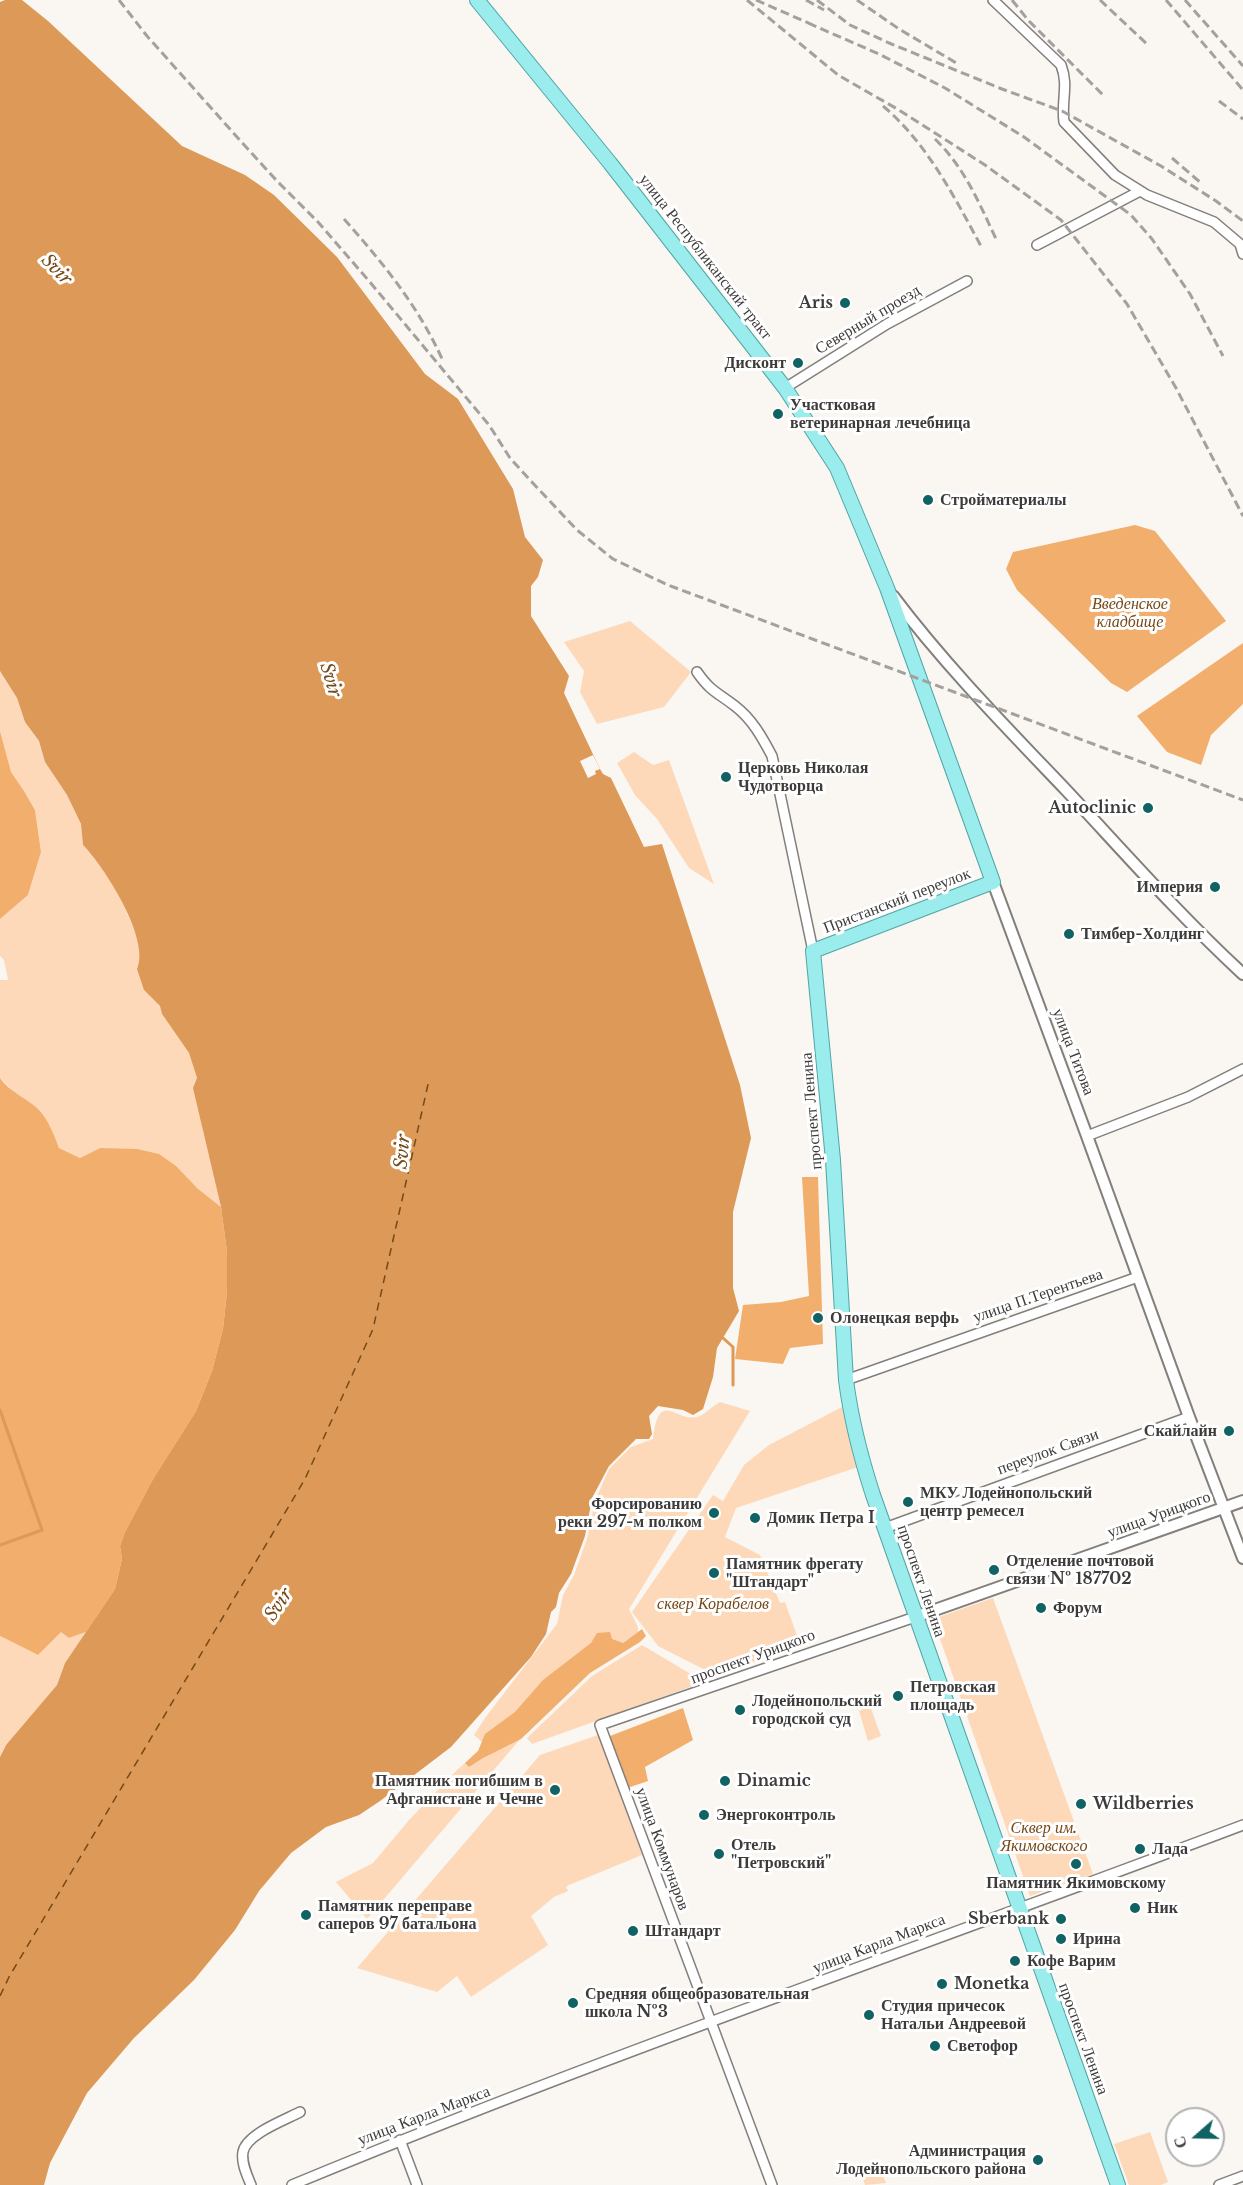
<!DOCTYPE html>
<meta charset="utf-8">
<style>
body{margin:0}
#map{position:relative;width:1243px;height:2185px;overflow:hidden;background:#faf6f1;font-family:"Libre Baskerville",serif}
canvas{display:block}
.north{position:absolute;left:1165px;top:2107px;width:60px;height:60px;box-sizing:border-box;background:#fff;border:2px solid #b2b1b1;border-radius:50%;rotate:250deg;font-size:16px;font-weight:700;line-height:24px;text-align:center;color:#3e3c3b}
.north::after{content:'';display:block;margin:auto;width:21px;height:27px;background:#116263;clip-path:polygon(50% 0,100% 100%,50% 72%,0 100%)}
</style>
<div id="map">
<canvas width="1243" height="2185"></canvas>
<div class="north">С</div>
</div>
<script>
const g = document.querySelector('canvas').getContext('2d');
g.lineJoin = 'round';
function fill(path, color) { g.fillStyle = color; g.fill(path, 'evenodd'); }
function trace(path, color, width, dash) { g.strokeStyle = color; g.lineWidth = width; g.lineCap = dash ? 'butt' : 'round'; g.setLineDash(dash || []); g.stroke(path); }
function label(font, color, halo, rows, align = 'center') {
  g.font = font + ' "Libre Baskerville",serif'; g.lineWidth = 6; g.setLineDash([]); g.textBaseline = 'middle'; g.strokeStyle = halo; g.fillStyle = color; for (const [text, x, y, turn = 0] of rows) {
    g.save(); g.translate(x, y); g.rotate((+turn || 0) * Math.PI / 180); g.textAlign = isNaN(turn) ? turn : align; if (halo) g.strokeText(text, 0, 0); g.fillText(text, 0, 0); g.restore();
  }
}
const green = new Path2D(`
 M630,621l61,51 -27,35 -67,17 -17,-32 4,-21 -20,-29z
 M0,671l17,27 8,24 14,19 6,21 22,33 14,29 2,21 13,12 20,31 23,53 5,49 16,16 2,8 27,39 8,25 5,48 19,81 -24,-19 -97,-40 -20,10 -21,-10 -9,-20 -50,-50v-98h8l-4,-20 -4,-4v-37l28,-24 13,-43 -6,-42 -11,-19 -13,-18 -11,-42z
 M634,752l19,13 16,-5 45,124 -25,-16 -32,-49 -22,-24 -18,-32z
 M720,1402l30,9 -121,198 9,18v5l-155,111 -9,-8 11,-17 72,-94 6,-29 11,-20 13,-36 8,-38 14,-32 22,-22 22,-8c6,-51 22,-17 44,-22 8,-2 15,-11 23,-15z
 M842,1407l16,60 -122,41 -11,29 35,18 20,48 5,-1 15,42 -83,32 -59,-30 -26,-34 81,-117 10,6 21,-36 25,-20z
 M993,1598l100,276 -63,22 -97,-277z
 M61,1631l8,7 17,-6 -21,31 -8,22 -51,60 -6,12v-121l38,19z
 M642,1645l62,37 -172,62 -5,-6 65,-62z
 M870,1706l11,30 -13,5 -9,-30z
 M598,1735l44,120 -73,30 -3,2 2,4 -14,6 -23,19 17,29 -77,52 -14,-21 -20,16 -80,-24 183,-213z
 M495,1737l26,1 -154,181 -31,-37 37,-19 36,-43 49,-51z
 M1150,2132l18,50 -7,3h-32l-15,-41z
 M878,2163l8,20 -21,2 -5,-15z`);
const forest = new Path2D(`
 M1135,525l20,6 71,90 -99,71 -16,-9 -94,-93 -11,-21 7,-17z
 M1243,643v61l-32,31 -10,30 -34,-13 -30,-36z
 M0,731l11,41 13,19 11,19 6,42 -13,43 -28,24z
 M0,1078c10,14 26,20 38,31 10,10 16,26 21,39l21,10 20,-10 37,1 22,5 17,12 21,22 24,19 6,45v40l-4,37 -11,42 -16,40 -43,68 -28,53 -5,14 2,13 -7,30 -29,43 -17,6 -8,-6 -23,23 -38,-19z
 M802,1177h16l5,167 -33,4 -7,16 -48,-5 8,-54 38,-3 28,-6z
 M642,1629l4,7 -6,6 -50,31 -69,66 -38,19 -14,9 -4,-4 13,-12 7,-17 30,-22 28,-32 48,-37 6,-10 13,-1 2,7 11,4z
 M683,1708l10,32 -48,27 3,14 -21,7 -17,-52z`);
const water = new Path2D(`
 M5,0h17l26,21 134,125 63,29 29,20 63,62 88,117 33,25 55,90 12,48 18,23 -5,17 -7,9v30l38,60 -5,17 36,76 3,5 8,4 33,69 18,-3 78,241 11,53 -18,74v76l6,23 -22,37 -4,29 -10,32 -10,6 -10,-5 -25,-4 -9,10 3,18 -3,5h-13l-27,27 -17,32 -7,38 -14,38 -12,19 -3,14 -5,5 -5,22 -15,23 -80,90 -71,54 -21,14 -33,12 -35,26 -32,38 -24,39 -41,50 -60,58 -47,55 -37,70 -6,22h-44v-428l6,-12 51,-60 8,-22 50,-74 7,-30 -2,-13 5,-14 28,-53 43,-68 16,-40 11,-42 4,-37v-40l-6,-45 -28,-119 4,-10 -8,-25 -27,-39 -2,-8 -16,-16 -7,-21c14,-29 -33,-103 -54,-124l-2,-21 -14,-29 -22,-33 -6,-21 -14,-19 -8,-24 -17,-27v-669z`);
const pier = new Path2D(`
 M593,755l7,14 -5,2 1,3 -8,4 -8,-17z`);
const stream = new Path2D(`
 M723,1338l10,9v38
 M0,1410l42,120 -42,15`);
const ferry = new Path2D(`
 M0,1996l9,-19 296,-498 68,-150 56,-249`);
const minor = new Path2D(`
 M993,0l68,65c8,21 0,35 3,57l51,53 32,20 67,27 26,22 3,10
 M1037,245l103,-54
 M785,388l102,-64 80,-43
 M697,672c14,20 20,20 38,34 17,13 27,31 37,50l41,195
 M1087,1136l101,-39 55,-28
 M846,1380l292,-103
 M885,1528l304,-111
 M400,2140l17,45
 M251,2185c-4,-10 -10,-22 -8,-33 3,-18 42,-32 57,-40
 M292,2185c313,-130 634,-240 951,-360
 M772,2185l-172,-460 315,-108
 M1219,2185l24,-9`);
const tertiary = new Path2D(`
 M893,596c52,69 113,131 173,194 58,62 114,126 177,184
 M993,882l94,254 102,281 54,141
 M915,1617l328,-116`);
const primary = new Path2D(`
 M477,0l133,163 175,225 52,80 50,120 106,294 -180,69 20,209 13,220c5,39 15,78 27,115l245,690`);
const rail = new Path2D(`
 M119,0l28,36 90,101 40,44 41,41 51,59 120,144 21,33 20,22 47,50 36,29 55,26 575,215
 M747,0l91,75 61,35 86,55 76,55 66,84 49,84 67,128
 M756,0l57,25
 M806,0l18,10
 M817,0l33,25 39,18 113,46 60,22 99,55 55,35 27,20
 M857,0l42,29 59,35
 M1012,0l16,20 75,75
 M1100,0l49,46
 M1166,0l77,90
 M1185,0l58,66
 M808,23l71,31 66,34 79,49 107,78 21,24 38,55 33,62
 M1219,101l24,18
 M883,106c44,37 72,92 99,142
 M935,139c30,29 44,64 62,102
 M1172,158l29,25
 M344,219c39,44 75,88 99,142`);
const markers = [
 [845,303,6,"#116263"],
 [798,363,6,"#116263"],
 [778,414,6,"#116263"],
 [928,500,6,"#116263"],
 [726,777,6,"#116263"],
 [1148,808,6,"#116263"],
 [1215,887,6,"#116263"],
 [1069,934,6,"#116263"],
 [818,1318,6,"#116263"],
 [1229,1431,6,"#116263"],
 [908,1502,6,"#116263"],
 [714,1513,6,"#116263"],
 [755,1518,6,"#116263"],
 [994,1570,6,"#116263"],
 [714,1573,6,"#116263"],
 [1041,1608,6,"#116263"],
 [898,1696,6,"#116263"],
 [740,1710,6,"#116263"],
 [725,1781,6,"#116263"],
 [555,1790,6,"#116263"],
 [1081,1804,6,"#116263"],
 [704,1815,6,"#116263"],
 [1140,1849,6,"#116263"],
 [719,1854,6,"#116263"],
 [1076,1864,6,"#116263"],
 [1135,1908,6,"#116263"],
 [306,1915,6,"#116263"],
 [1061,1919,6,"#116263"],
 [633,1931,6,"#116263"],
 [1061,1939,6,"#116263"],
 [1015,1961,6,"#116263"],
 [942,1984,6,"#116263"],
 [573,2003,6,"#116263"],
 [869,2015,6,"#116263"],
 [935,2046,6,"#116263"],
 [1038,2160,6,"#116263"]
];
const streetNames = [
 ["улица Республиканский тракт",705,257,52],
 ["Северный проезд",868,320,-31],
 ["Пристанский переулок",897,901,-21],
 ["улица Титова",1073,1052,69],
 ["проспект Ленина",812,1111,-95],
 ["улица П.Терентьева",1038,1296,-19],
 ["переулок Связи",1048,1452,-20],
 ["улица Урицкого",1159,1515,-20],
 ["проспект Ленина",921,1581,71],
 ["проспект Урицкого",753,1657,-20],
 ["улица Коммунаров",662,1849,70],
 ["улица Карла Маркса",879,1944,-21],
 ["проспект Ленина",1083,2039,70],
 ["улица Карла Маркса",424,2116,-21]
];
const poiNames = [
 ["Aris",833,303,"right"],
 ["Дисконт",786,363,"right"],
 ["Участковая",790,405],
 ["ветеринарная лечебница",790,423],
 ["Стройматериалы",940,500],
 ["Церковь Николая",738,768],
 ["Чудотворца",738,786],
 ["Autoclinic",1136,808,"right"],
 ["Империя",1203,887,"right"],
 ["Тимбер-Холдинг",1081,934],
 ["Олонецкая верфь",830,1318],
 ["Скайлайн",1217,1431,"right"],
 ["МКУ Лодейнопольский",920,1493],
 ["центр ремесел",920,1511],
 ["Форсированию",702,1504,"right"],
 ["реки 297-м полком",702,1522,"right"],
 ["Домик Петра I",767,1518],
 ["Отделение почтовой",1006,1561],
 ["связи № 187702",1006,1579],
 ["Памятник фрегату",726,1564],
 ["\"Штандарт\"",726,1582],
 ["Форум",1053,1608],
 ["Петровская",910,1687],
 ["площадь",910,1705],
 ["Лодейнопольский",752,1701],
 ["городской суд",752,1719],
 ["Памятник погибшим в",543,1781,"right"],
 ["Афганистане и Чечне",543,1799,"right"],
 ["Dinamic",737,1781],
 ["Wildberries",1093,1804],
 ["Энергоконтроль",716,1815],
 ["Отель",731,1845],
 ["\"Петровский\"",731,1863],
 ["Лада",1152,1849],
 ["Памятник Якимовскому",1076,1883,"center"],
 ["Памятник переправе",318,1906],
 ["саперов 97 батальона",318,1924],
 ["Ник",1147,1908],
 ["Sberbank",1049,1919,"right"],
 ["Штандарт",645,1931],
 ["Ирина",1073,1939],
 ["Кофе Варим",1027,1961],
 ["Monetka",954,1984],
 ["Средняя общеобразовательная",585,1994],
 ["школа №3",585,2012],
 ["Студия причесок",881,2006],
 ["Натальи Андреевой",881,2024],
 ["Светофор",947,2046],
 ["Администрация",1026,2151,"right"],
 ["Лодейнопольского района",1026,2169,"right"]
];
const parkNames = [
 ["Введенское",1130,604],
 ["кладбище",1130,622],
 ["сквер Корабелов",713,1604],
 ["Сквер им.",1044,1828],
 ["Якимовского",1044,1846]
];
const waterNames = [
 ["Svir",56,270,46],
 ["Svir",330,680,73],
 ["Svir",403,1152,-85],
 ["Svir",279,1605,-56]
];
fill(green, '#fdd9b9');
fill(forest, '#f2ae6c');
fill(water, '#dc9957');
fill(pier, '#faf6f1');
trace(stream, '#dc9957', 3);
trace(ferry, '#764918', 1.5, [8, 6]);
trace(minor, '#837f7b', 12);
trace(tertiary, '#837f7b', 14);
trace(primary, '#4fa6a6', 16);
trace(minor, '#fff', 9);
trace(tertiary, '#fff', 10);
trace(primary, '#9becec', 14);
trace(rail, '#a3a09d', 3, [9, 4.5]);
for (const [x, y, r, color] of markers) { const dot = new Path2D(); dot.arc(x, y, r, 0, 2 * Math.PI); g.fillStyle = color; g.fill(dot); trace(dot, '#fff', 2); }
label('16px', '#3e3c3b', '#fff', streetNames);
label('bold 16px', '#3e3c3b', '#fff', poiNames, 'left');
label('italic 16px', '#744817', '#fff', parkNames);
label('italic 18px', '#764918', '#fff', waterNames);
</script>
